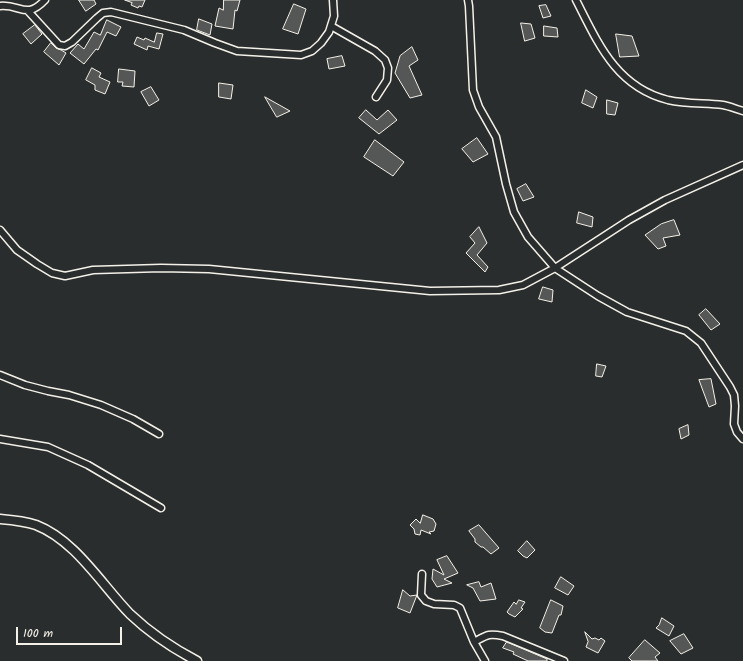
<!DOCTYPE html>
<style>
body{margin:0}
#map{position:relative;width:743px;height:661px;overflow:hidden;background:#2a2d2e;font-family:Kalam,sans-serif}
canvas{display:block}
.scale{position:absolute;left:16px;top:627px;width:106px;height:18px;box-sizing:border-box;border:2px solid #f4f1e8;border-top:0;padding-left:5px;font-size:12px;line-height:14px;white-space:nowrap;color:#f4f1e8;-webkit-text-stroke:3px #2a2d2e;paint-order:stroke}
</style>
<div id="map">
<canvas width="743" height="661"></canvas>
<div class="scale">100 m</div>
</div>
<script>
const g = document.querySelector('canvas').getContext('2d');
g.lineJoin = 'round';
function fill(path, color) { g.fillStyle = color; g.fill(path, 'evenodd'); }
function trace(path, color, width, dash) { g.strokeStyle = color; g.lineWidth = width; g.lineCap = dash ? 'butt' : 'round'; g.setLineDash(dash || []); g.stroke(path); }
const building = new Path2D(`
 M79,0h15l2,4 -10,7z
 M125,0h20l-3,7 -3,-1 -1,2 -7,-3 1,-2z
 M224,0h16l-3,11 -2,-1 -2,19 -18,-3 4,-18 4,2z
 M294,4l12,5 -8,25 -15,-5z
 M546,5l5,11 -8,2 -4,-12z
 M199,19l13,5 -2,11 -13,-5z
 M107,20l14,7 -5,9 -9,-4 -9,18 -2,-1 -12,15 -14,-11 8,-9 6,5 10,-17 6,3z
 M521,23l10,1 4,14 -10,3z
 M35,25l7,9 -11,10 -8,-10z
 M544,26l13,2 1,9 -14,-1z
 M157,33l6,1 -4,15 -11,-3 -1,4 -13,-6 3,-7 7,3 1,-2 9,4z
 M616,34l16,2 7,20 -19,1z
 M51,43l5,5 5,2 5,3 -7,12 -15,-13z
 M412,47l6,13 -9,6 13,29 -12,3 -15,-25 5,-17z
 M342,56l3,10 -16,3 -2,-10z
 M92,68l9,5 -2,4 11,5 -5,12 -10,-4v-5l-9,-5z
 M119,69l16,2 -1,16 -12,-1 1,-4h-5z
 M219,83l14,2 -2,14 -12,-2z
 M151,87l8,13 -10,6 -8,-14z
 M586,90l11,7 -4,11 -11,-5z
 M265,97l25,14 -13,6z
 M607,100l11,3 -3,12 -8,-1z
 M366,110l11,10 11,-10 9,10 -18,14 -20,-16z
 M477,138l11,16 -15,8 -11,-13z
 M375,140l29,22 -11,14 -29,-19z
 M526,184l8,13 -11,4 -6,-12z
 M579,212l14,5 -1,10 -15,-4z
 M674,220l6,15 -17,3 3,8 -8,3 -13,-14 16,-11z
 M479,227l8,16 -10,12 11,12 -3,5 -19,-19 9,-10 -5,-6z
 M543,287l10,3 -1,12 -13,-3z
 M706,309l14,15 -9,6 -12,-15z
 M597,364l9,2 -4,11 -6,-1z
 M711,379l5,25 -7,3 -10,-27z
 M688,425l1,10 -8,4 -2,-10z
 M423,515l10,4 3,5 -2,7 -5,1 2,2 -10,-4 -1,5 -5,-1 -1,-5 -4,-4 6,-6 4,4z
 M479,525l20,23 -8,6 -8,-7h-2l-6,-5v-3l-6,-8z
 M527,541l8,9 -8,8 -4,-2 -5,-5z
 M447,556l11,17 -14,6 8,4 -15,4 -5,-8 1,-10 11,6 -7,-15z
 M561,577l13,9 -6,9 -13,-7z
 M479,582l2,5 10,-4 5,16 -16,2 -7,-13 -6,-3z
 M403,590l7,6 7,-1 -7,18 -12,-5z
 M519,600l6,2 -4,6 2,1 -8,8 -6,-3 -2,-2 7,-10 2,2z
 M551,600l12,6 -2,9h-2l-7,18 -7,-1 -5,-4z
 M662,618l12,8 -5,10 -13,-8 3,-3z
 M585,632l7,7 3,-1 4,2 2,-2 4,3 -7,12 -12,-6 2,-5z
 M684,634l9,14 -12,6 -11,-13z
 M645,640l15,13 -5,4 3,4h-26l-3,-3z
 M507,642l40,17v2h-19l-15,-7 1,-2 -11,-4z`);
const minor = new Path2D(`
 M468,0l1,6 4,84 6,17 17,30 10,47 8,28 14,25 27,31 43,28 29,16 59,19 15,12 29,44 4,8 1,11 -1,18 3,8 6,7
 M576,0c22,43 40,87 92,100 18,4 36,3 55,5 6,1 13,4 20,6
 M0,6c21,-2 26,14 45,-6
 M28,11l31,34 6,1 7,-4 25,-24 6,-5 8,-1 73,18 31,13 22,8 64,4 11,-4 9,-8 8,-11 5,-16 -1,-16
 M331,26l44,25 10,9 3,8 -1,12 -11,17
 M0,230l17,20 20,14 15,9 13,3 28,-6 68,-2 48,1 221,22 69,-1 24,-5 32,-17 74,-48 36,-20 78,-35
 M0,375l25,10 23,6 21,4 32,10 32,14 26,15
 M0,439l48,8 40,18 73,43
 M422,574l-1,21 5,6 8,3 20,1 6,3 14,34 11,19
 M474,642c13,-7 14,-9 29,-6l61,25`);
const tertiary = new Path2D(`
 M0,519c12,1 24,2 36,6 39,15 65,59 94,89 19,18 44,35 67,47`);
fill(building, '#555756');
trace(building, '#f4f1e8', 1);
trace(minor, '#f4f1e8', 9);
trace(tertiary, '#f4f1e8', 11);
trace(minor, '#2a2d2e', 6);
trace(tertiary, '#2a2d2e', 8);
</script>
